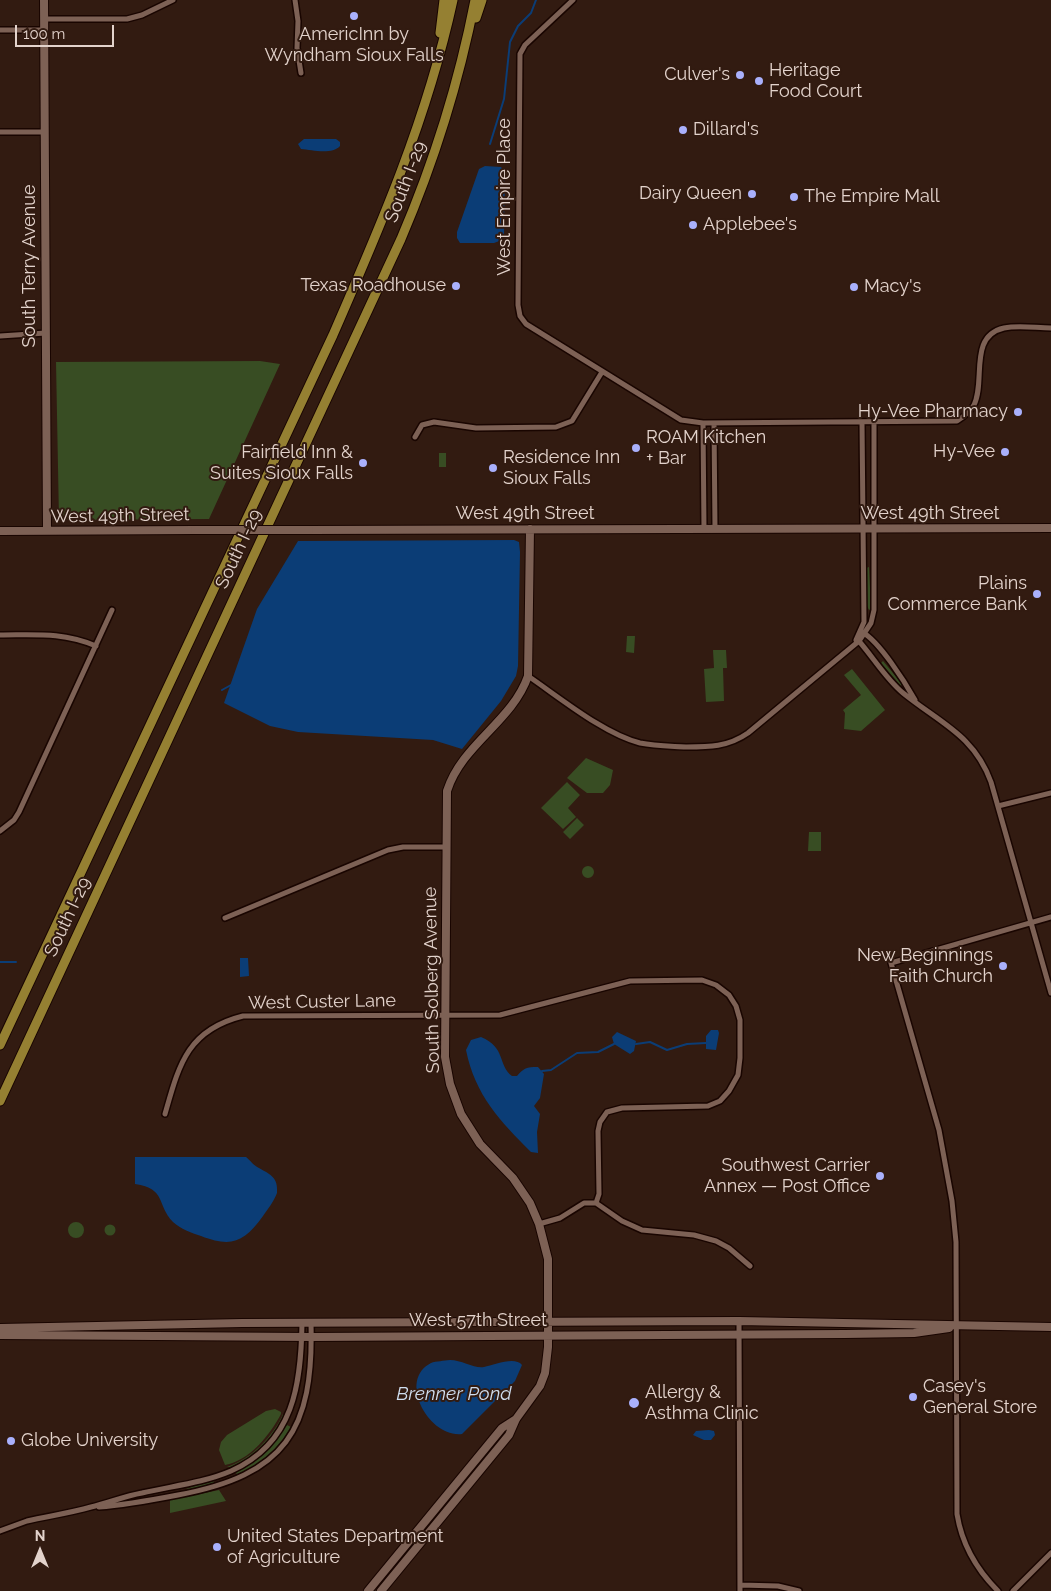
<!DOCTYPE html>
<meta charset="utf-8">
<style>
body{margin:0}
#map{position:relative;width:1051px;height:1591px;overflow:hidden;background:#321b11;font-family:Raleway,sans-serif}
canvas{display:block}
.north{position:absolute;left:15px;top:1526px;width:50px;height:50px;-webkit-text-stroke:4px #321b11;paint-order:stroke;rotate:0deg;font-size:14px;font-weight:700;line-height:20px;text-align:center;color:#e3d3cc}
.north::after{content:'';display:block;margin:auto;width:18px;height:22px;background:#e3d3cc;clip-path:polygon(50% 0,100% 100%,50% 72%,0 100%)}
.scale{position:absolute;left:15px;top:25px;width:99px;height:22px;box-sizing:border-box;border:2px solid #e3d3cc;border-top:0;padding-left:6px;font-size:15px;line-height:18px;white-space:nowrap;color:#e3d3cc;-webkit-text-stroke:4px #321b11;paint-order:stroke}
</style>
<div id="map">
<canvas width="1051" height="1591"></canvas>
<div class="north">N</div>
<div class="scale">100 m</div>
</div>
<script>
const g = document.querySelector('canvas').getContext('2d');
g.lineJoin = 'round';
function fill(path, color) { g.fillStyle = color; g.fill(path, 'evenodd'); }
function trace(path, color, width, dash) { g.strokeStyle = color; g.lineWidth = width; g.lineCap = dash ? 'butt' : 'round'; g.setLineDash(dash || []); g.stroke(path); }
function label(font, color, halo, rows, align = 'center') {
  g.font = font + ' Raleway,sans-serif'; g.lineWidth = 4; g.setLineDash([]); g.textBaseline = 'middle'; g.strokeStyle = halo; g.fillStyle = color; for (const [text, x, y, turn = 0] of rows) {
    g.save(); g.translate(x, y); g.rotate((+turn || 0) * Math.PI / 180); g.textAlign = isNaN(turn) ? turn : align; if (halo) g.strokeText(text, 0, 0); g.fillText(text, 0, 0); g.restore();
  }
}
const green = new Path2D(`
 M260,361l20,3 -71,155 -150,1 -3,-158z
 M439,453h7v14h-7z
 M869,567l2,42 -2,1 -2,-4 -1,-38z
 M627,636h8l-1,17 -8,-1z
 M713,650h13l1,18h-4l1,33 -18,1 -2,-33 10,-1z
 M883,661l19,23 -1,2 -20,-23z
 M852,669l33,41 -24,21 -17,-2 1,-16 -2,-3 18,-15 -17,-20z
 M586,758l27,12 -3,15 -7,8h-16l-20,-15z
 M567,782l13,13 -12,13 8,9 -13,12 -22,-21z
 M577,818l7,7 -14,14 -7,-7z
 M809,832h12v19h-13z
 M582 872a6 6 0 1 1 12 0a6 6 0 1 1-12 0Z
 M68 1230a8 8 0 1 1 16 0a8 8 0 1 1-16 0Z
 M104.5 1230a5.5 5.5 0 1 1 11 0a5.5 5.5 0 1 1-11 0Z
 M275,1409l6,3v2c-11,21 -32,47 -56,51l-6,-15 2,-8 6,-7 39,-24z
 M283,1414c2,16 -40,56 -56,53 24,-8 46,-30 56,-53z
 M287,1425l4,2c-13,23 -32,38 -54,49l-1,-4 34,-24z
 M213,1480l2,4 -27,7 -2,-2z
 M219,1490l7,11 -56,12v-13z`);
const water = new Path2D(`
 M304,139h32l4,3v4c-8,9 -28,4 -39,3l-3,-5z
 M485,166l16,1 4,6 -1,63 -2,4 -8,3h-34l-3,-5v-6l22,-63z
 M514,540l5,2 1,10 -2,114 -2,10 -15,25 -39,48 -29,-9 -135,-8 -28,-6 -46,-23 33,-94 41,-68z
 M240,958h8l1,18 -9,1z
 M711,1030h7l1,3 -3,17 -10,-1v-13z
 M617,1032l19,9 -2,10 -4,3 -16,-10 -2,-7z
 M481,1037c25,10 17,29 31,39h5c7,-8 9,-9 21,-9l6,7 -4,24 -6,8 6,8 -3,18 1,21 -7,-1c-31,-31 -56,-57 -65,-102l5,-10z
 M135,1157h111c4,3 8,9 13,11 12,7 19,9 18,25 -3,8 -9,16 -14,23 -19,26 -31,32 -62,20 -10,-3 -20,-7 -28,-14 -17,-18 -6,-33 -38,-38z
 M450,1360c12,0 25,9 34,7 10,-2 31,-11 38,-2l-7,16 -53,53c-33,4 -65,-54 -31,-71 5,-2 13,-2 19,-3z
 M709,1430l5,1 1,4 -4,5h-7l-11,-5 3,-4z`);
const stream = new Path2D(`
 M490,144l14,-45 6,-57 8,-16 13,-13 5,-13
 M222,690l9,-5
 M0,962h16
 M636,1044l14,-2 17,8 20,-6 19,-1
 M542,1071l9,-1 26,-17 21,-1 16,-8`);
const street = new Path2D(`
 M295,0l3,21 -1,27 4,25
 M573,0l-48,45 -5,9 -2,251 2,11 6,8 155,96 22,3 254,-2c6,-4 13,-9 17,-16 12,-24 -6,-69 30,-77 15,-3 32,0 47,0
 M44,19h83l15,-4 31,-15
 M0,30h44
 M0,132h45
 M0,336l46,-3
 M703,423l1,106
 M714,423l1,106
 M415,437l7,-12 12,-3 42,6 80,-1 16,-6 30,-49
 M862,632c17,9 43,50 53,68
 M0,635c36,0 62,-3 96,11
 M856,640l8,-18 -2,-200
 M858,640c15,17 28,39 45,53 37,30 71,42 88,89l60,211
 M528,676c31,21 76,58 112,67 15,3 30,3 46,4 23,0 42,0 62,-14l111,-92 12,-18 3,-13v-188
 M998,806l53,-13
 M0,831l14,-11 5,-8 93,-202
 M225,918l163,-68 15,-3h42
 M165,1114c14,-49 22,-84 78,-98l257,-1 130,-34 72,-1 14,5 13,10 7,11 4,14v38l-2,17 -9,16 -9,10 -12,5 -86,2 -15,4 -7,10 -2,9 1,63 -3,9
 M539,1224l21,-6 24,-15h12l26,18 20,9 52,5 22,6 13,7 21,18
 M739,1321l1,270
 M99,1507c27,-2 53,-7 79,-12 107,-20 136,-64 133,-172
 M0,1531l27,-10c22,-5 43,-8 64,-14 17,-4 34,-11 51,-14 30,-7 61,-10 89,-22 63,-28 70,-87 71,-148
 M740,1585l38,1 21,5
 M998,1591c-22,-22 -36,-46 -41,-77l-1,-272 -4,-41 -13,-71 -48,-167 160,-46
 M1013,1591l38,-38`);
const secondary = new Path2D(`
 M44,0l3,531
 M309,530l742,-2
 M0,531l195,-1
 M0,1328l242,-5 497,-2 312,6
 M0,1335l311,2 534,-3 69,-1 35,-5
 M368,1591l134,-163 14,-9
 M381,1591l128,-156 7,-16 24,-33 5,-13 3,-26v-88l-9,-35 -9,-21 -17,-25 -33,-34 -19,-30 -11,-30 -5,-27 2,-266c15,-47 65,-69 81,-115l2,-147`);
const highway = new Path2D(`
 M476,18l6,-18
 M440,33l4,-33
 M0,1045l333,-710c48,-110 94,-216 120,-335
 M0,1101l401,-862c33,-77 58,-157 74,-239`);
const secondaryBridge = new Path2D(`
 M195,530h114`);
const markers = [
 [354,16,5,"#a9b0fc"],
 [740,75,5,"#a9b0fc"],
 [759,81,5,"#a9b0fc"],
 [683,130,5,"#a9b0fc"],
 [752,194,5,"#a9b0fc"],
 [794,197,5,"#a9b0fc"],
 [693,225,5,"#a9b0fc"],
 [456,286,5,"#a9b0fc"],
 [854,287,5,"#a9b0fc"],
 [1018,412,5,"#a9b0fc"],
 [636,448,5,"#a9b0fc"],
 [1005,452,5,"#a9b0fc"],
 [363,463,5,"#a9b0fc"],
 [493,468,5,"#a9b0fc"],
 [1037,594,5,"#a9b0fc"],
 [1003,966,5,"#a9b0fc"],
 [880,1176,5,"#a9b0fc"],
 [913,1397,5,"#a9b0fc"],
 [634,1403,6,"#a9b0fc"],
 [11,1441,5,"#a9b0fc"],
 [217,1547,5,"#a9b0fc"]
];
const poiNames = [
 ["AmericInn by",354,35,"center"],
 ["Wyndham Sioux Falls",354,56,"center"],
 ["Heritage",769,71],
 ["Food Court",769,92],
 ["Culver's",730,75,"right"],
 ["Dillard's",693,130],
 ["Dairy Queen",742,194,"right"],
 ["The Empire Mall",804,197],
 ["Applebee's",703,225],
 ["Texas Roadhouse",446,286,"right"],
 ["Macy's",864,287],
 ["Hy-Vee Pharmacy",1008,412,"right"],
 ["ROAM Kitchen",646,438],
 ["+ Bar",646,459],
 ["Hy-Vee",995,452,"right"],
 ["Fairfield Inn &",353,453,"right"],
 ["Suites Sioux Falls",353,474,"right"],
 ["Residence Inn",503,458],
 ["Sioux Falls",503,479],
 ["Plains",1027,584,"right"],
 ["Commerce Bank",1027,605,"right"],
 ["New Beginnings",993,956,"right"],
 ["Faith Church",993,977,"right"],
 ["Southwest Carrier",870,1166,"right"],
 ["Annex — Post Office",870,1187,"right"],
 ["Casey's",923,1387],
 ["General Store",923,1408],
 ["Allergy &",645,1393],
 ["Asthma Clinic",645,1414],
 ["Globe University",21,1441],
 ["United States Department",227,1537],
 ["of Agriculture",227,1558]
];
const streetNames = [
 ["South I-29",406,182,-69],
 ["West Empire Place",505,197,-90],
 ["South Terry Avenue",30,266,-90],
 ["West 49th Street",525,514],
 ["West 49th Street",930,514],
 ["West 49th Street",120,516,-1],
 ["South I-29",239,549,-65],
 ["South I-29",68,917,-65],
 ["South Solberg Avenue",432,980,-91],
 ["West Custer Lane",322,1002,-1],
 ["West 57th Street",478,1321]
];
const waterNames = [
 ["Brenner Pond",454,1394]
];
fill(green, '#384d23');
fill(water, '#0b3d76');
trace(stream, '#0b3d76', 2);
trace(street, '#190500', 8);
trace(secondary, '#190500', 10);
trace(highway, '#190500', 11);
trace(street, '#7d6155', 5);
trace(secondary, '#7d6155', 8);
trace(highway, '#958032', 9);
trace(secondaryBridge, '#190500', 10, []);
trace(secondaryBridge, '#7d6155', 8);
for (const [x, y, r, color] of markers) { const dot = new Path2D(); dot.arc(x, y, r, 0, 2 * Math.PI); g.fillStyle = color; g.fill(dot); trace(dot, '#321b11', 2); }
label('18px', '#e3d3cc', '#321b11', poiNames, 'left');
label('18px', '#e3d3cc', '#321b11', streetNames);
label('italic 19px', '#cfddee', '#321b11', waterNames);
</script>
